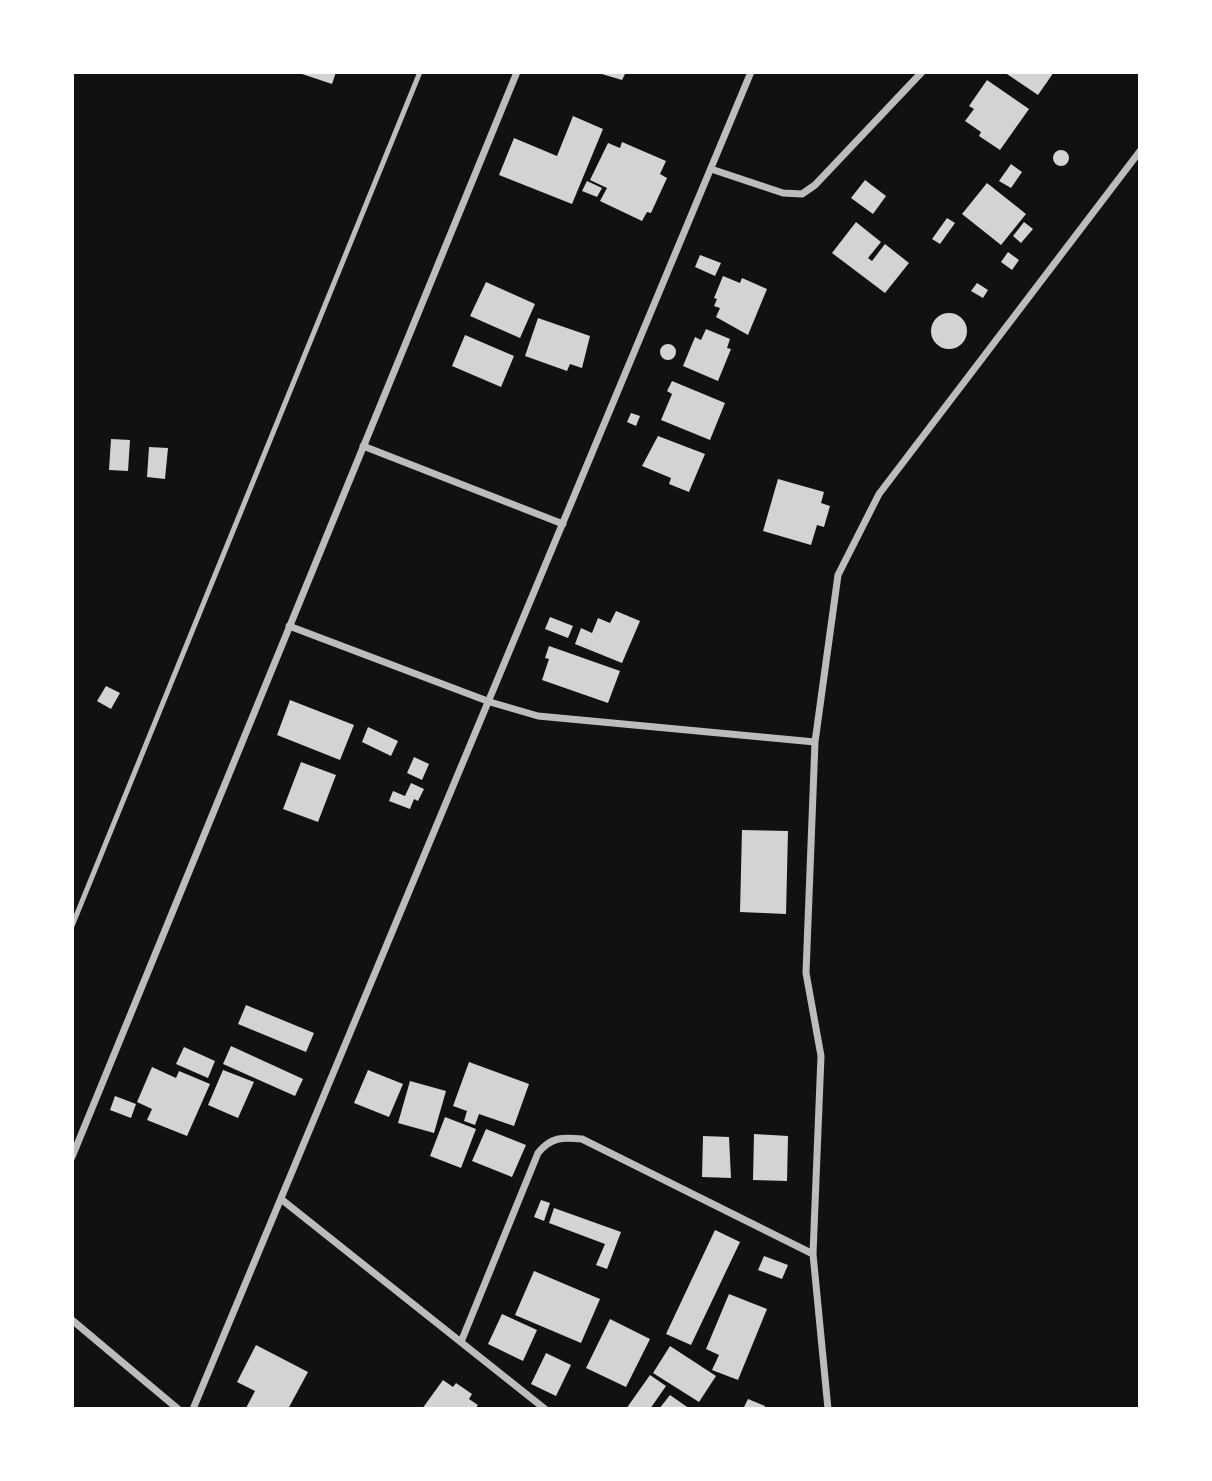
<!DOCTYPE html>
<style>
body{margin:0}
#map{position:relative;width:1212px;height:1481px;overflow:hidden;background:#111;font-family:Barlow,sans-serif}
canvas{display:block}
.frame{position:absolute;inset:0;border:74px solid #fff;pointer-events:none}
</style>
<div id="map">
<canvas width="1212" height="1481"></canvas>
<div class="frame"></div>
</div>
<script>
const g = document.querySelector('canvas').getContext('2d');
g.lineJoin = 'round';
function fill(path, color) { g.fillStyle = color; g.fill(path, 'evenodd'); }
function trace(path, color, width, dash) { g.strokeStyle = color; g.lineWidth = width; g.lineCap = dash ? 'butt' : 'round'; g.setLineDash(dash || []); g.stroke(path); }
const building = new Path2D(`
 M296,72h40l-4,12z
 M595,72h31l-4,8z
 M1004,72h50l-16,23z
 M987,80l42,29 -29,41 -21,-14 2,-4 -16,-11 9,-12 -5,-3z
 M573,116l30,13 -31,75 -73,-29 15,-37 43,18z
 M622,142l44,19 -6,13 7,4 -16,35 -4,-1 -5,9 -42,-20 7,-13 -17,-8 18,-37 12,5z
 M1053 158a8 8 0 1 1 16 0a8 8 0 1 1-16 0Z
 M1011,164l11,8 -11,16 -12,-7z
 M865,180l21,16 -13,18 -22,-16z
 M587,181l15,7 -5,9 -15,-6z
 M987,183l39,31 -25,31 -39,-31z
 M947,218l8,5 -15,21 -8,-5z
 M856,222l25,20 -13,16 4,3 13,-17 24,19 -24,30 -53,-40z
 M1024,222l9,7 -12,14 -8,-7z
 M1008,252l11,8 -7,10 -11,-8z
 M700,255l21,8 -6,13 -20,-9z
 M723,276l17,7 2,-5 25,11 -19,46 -32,-18 4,-9 -6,-2 3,-7 -3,-1z
 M486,282l49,22 -15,34 -50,-22z
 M977,283l11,7 -5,8 -12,-7z
 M931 331a18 18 0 1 1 36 0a18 18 0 1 1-36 0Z
 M538,318l52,18 -8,32 -12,-4 -3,7 -42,-15z
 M706,329l24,10 -3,9 4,1 -13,32 -35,-15 12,-29 6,3z
 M465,335l49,21 -13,31 -49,-21z
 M660 352a8 8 0 1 1 16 0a8 8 0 1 1-16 0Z
 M672,381l53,22 -15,37 -49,-20 11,-26 -5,-3z
 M631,413l9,3 -4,10 -9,-4z
 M658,436l47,18 -16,38 -20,-8 2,-6 -29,-12z
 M111,439l19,1 -2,31 -19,-1z
 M149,447l19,1 -3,31 -18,-2z
 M778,479l46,13 -3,11 9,3 -6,21 -7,-2 -6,20 -48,-14z
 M616,611l24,10 -18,42 -47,-19 6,-16 11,5 6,-15 12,5z
 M550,617l23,9 -5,12 -23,-9z
 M549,646l71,25 -12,32 -66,-23 7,-21 -4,-1z
 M106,686l14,7 -9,16 -14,-8z
 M290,700l64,25 -14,35 -63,-25z
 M368,727l30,14 -7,15 -29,-14z
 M414,757l15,7 -7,16 -15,-7z
 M301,762l35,13 -18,47 -35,-13z
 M411,783l13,6 -6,12 -4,-2 -4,10 -21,-8 4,-10 12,5z
 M742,830l46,1 -2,83 -46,-2z
 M246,1005l68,28 -8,19 -68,-28z
 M231,1046l72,33 -8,17 -72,-32z
 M184,1047l31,14 -7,17 -32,-14z
 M469,1062l60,22 -15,42 -35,-12 -4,11 -11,-4 3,-10 -14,-5z
 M152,1067l24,11 3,-7 31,13 -23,52 -40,-16 5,-11 -15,-7z
 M223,1070l31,12 -16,36 -30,-13z
 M368,1070l35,14 -14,33 -35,-14z
 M410,1081l36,10 -12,42 -36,-10z
 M115,1096l21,8 -5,14 -21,-8z
 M445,1117l31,12 -15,39 -31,-12z
 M486,1129l40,16 -14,32 -40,-16z
 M754,1134l34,2 -1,45 -34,-1z
 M703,1136l26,1 2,41 -29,-1z
 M541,1200l9,3 -6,18 -10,-4z
 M554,1208l67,24 -14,37 -11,-4 9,-21 -56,-21z
 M715,1230l25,12 -49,103 -25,-11z
 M764,1256l24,9 -6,14 -24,-9z
 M534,1271l66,28 -19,44 -66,-28z
 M729,1294l38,15 -29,71 -26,-10 7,-15 -13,-6z
 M502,1314l35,16 -14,31 -35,-17z
 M610,1319l40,20 -24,48 -40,-19z
 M256,1345l52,27 -20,37 -42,-1 9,-17 -18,-9z
 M670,1346l46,30 -17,26 -46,-29z
 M546,1353l25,12 -15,31 -25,-12z
 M650,1375l16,11 -16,23h-24z
 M443,1380l10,7 3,-4 16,11 -3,5 9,6 -3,4h-53z
 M670,1395l20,14h-31z
 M748,1399l17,7 -1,3h-21z`);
const service = new Path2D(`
 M72,926l348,-854`);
const minor = new Path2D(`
 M711,169l72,24 19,1 13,-9 107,-113
 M363,446l200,78
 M289,626l201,76 48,14 277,26
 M72,1157l445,-1085
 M281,1199l264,210
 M72,1320l106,89
 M461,1342l77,-189c13,-16 24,-16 44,-14l231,115
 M193,1409l558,-1337
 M828,1409l-15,-155 8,-198 -15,-83 9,-231 23,-167 41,-81 261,-343`);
fill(building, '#d3d3d3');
trace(service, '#bcbcbc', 5);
trace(minor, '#bcbcbc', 7);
</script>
